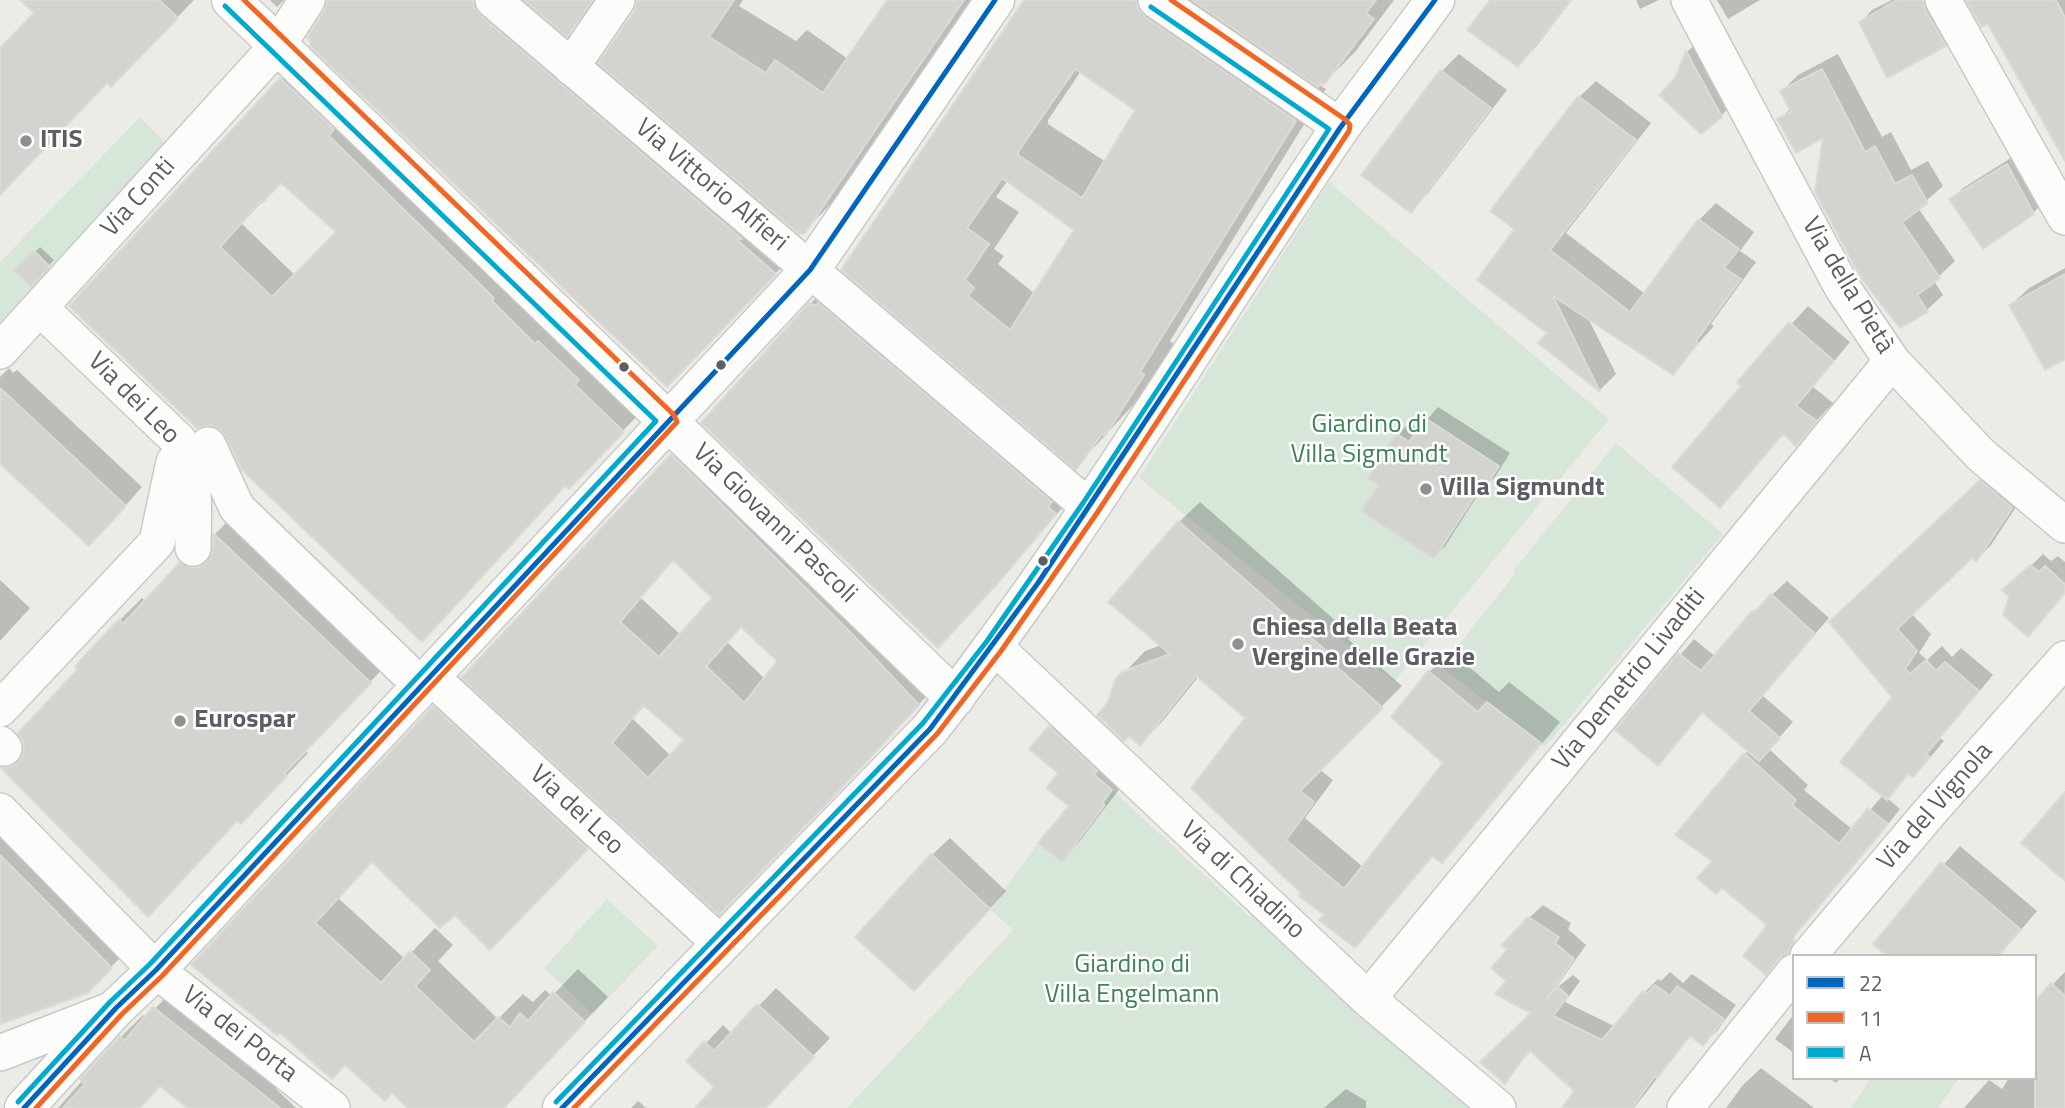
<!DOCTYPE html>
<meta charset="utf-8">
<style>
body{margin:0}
#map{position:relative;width:2065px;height:1108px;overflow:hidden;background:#ecece7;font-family:"Titillium Web",sans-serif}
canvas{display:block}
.legend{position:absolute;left:1792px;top:954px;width:245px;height:126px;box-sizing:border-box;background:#fff;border:2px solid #bebfc1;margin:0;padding:9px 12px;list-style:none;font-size:21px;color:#5d5e64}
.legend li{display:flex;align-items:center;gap:14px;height:35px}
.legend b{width:35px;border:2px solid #bebfc1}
</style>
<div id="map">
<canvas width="2065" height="1108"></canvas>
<ul class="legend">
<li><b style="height:9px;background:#0065bd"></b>22</li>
<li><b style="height:9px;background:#f26522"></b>11</li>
<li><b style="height:9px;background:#00a9ce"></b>A</li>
</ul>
</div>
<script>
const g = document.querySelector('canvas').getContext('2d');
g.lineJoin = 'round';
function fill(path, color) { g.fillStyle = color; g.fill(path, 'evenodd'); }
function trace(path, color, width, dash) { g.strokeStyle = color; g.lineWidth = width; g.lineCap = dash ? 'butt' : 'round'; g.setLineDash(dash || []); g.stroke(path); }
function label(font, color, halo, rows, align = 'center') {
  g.font = font + ' "Titillium Web",sans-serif'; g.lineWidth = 5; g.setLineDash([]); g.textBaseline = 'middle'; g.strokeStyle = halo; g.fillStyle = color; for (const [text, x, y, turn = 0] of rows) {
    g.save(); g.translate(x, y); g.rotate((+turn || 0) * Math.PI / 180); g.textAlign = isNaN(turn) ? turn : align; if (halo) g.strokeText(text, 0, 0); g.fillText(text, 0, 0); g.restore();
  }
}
const green = new Path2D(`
 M140,117l28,28 -117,123 -17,-17 -19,19 17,18 -32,34v-60z
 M1329,182l280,237 -215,263 -255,-204z
 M1616,443l107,91 -178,213 -104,-80 74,-93 -2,-3z
 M1112,790l138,127 11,-14 209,205h-623l166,-178 -23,-21 48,-66 23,18 44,-56z
 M607,899l51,47 -65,68 -49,-46z
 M1871,1078h88l-21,30h-87z`);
const shadow = new Path2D(`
 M23,0h171l-60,62 -27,19 -107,112v-142l36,-38z
 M270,0h14l-7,7z
 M328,0h272l-32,34 33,28 34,-50 4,-12h104l-4,6 57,35 11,-11 41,29 41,-59h83l-137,200 -31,31 -24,-16 -2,3 28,24 -109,112 -371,-342z
 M1027,0h367l-39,52 -31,31 -3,-2 -3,3 8,5 -156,252 4,3 -39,59 -59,64 -233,-198zM1081,71l57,39 -32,52 -58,-38v-4zM1008,180l68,49 -41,65 -37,-30 6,-8 -10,-7 25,-37 -23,-15z
 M1492,0h80l-37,48 -17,17z
 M1636,0h23l-19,9z
 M1717,0h43l-32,19z
 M1892,0h46l19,33 -12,12 -84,-23 11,-12z
 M1968,0h97v147l-77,-125z
 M1698,41l34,63 -11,12 -44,-38 10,-26z
 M1459,54l48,36 -79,103 -17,18 31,-140z
 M1838,54l44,83 9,-5 20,38 17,-9 15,25 -25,22 37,53 -21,20 9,14 -16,15 -27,16 -75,-192 -46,-14 12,-12 -9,-17 16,-16z
 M304,56l341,352 -54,56 -25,20 -345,-56 -149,-122zM281,181l58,51 -43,44 -54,-52z
 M1596,81l55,42 -85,110 79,61 54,-74 17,-17 38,29 -14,19 16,11 -45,62 3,2 -41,46 -86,-56 29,58 -16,16 -59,-47 8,-10 -32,-105 62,-131z
 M2019,153l26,48 -12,12 -82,-13 12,-12z
 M40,247l14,13 -23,24 -14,-14z
 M2065,268v89l-54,-52 18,-17z
 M833,281l244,209 -57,68 -59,65 -151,-319z
 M1808,306l42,36 -37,45 20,16 -37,40 -12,-10 -64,73 23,-121 -4,-3z
 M9,368l4,5 4,-3 125,117 -35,39 -107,-64v-85z
 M1438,407l72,46 -15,24 -13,11 -36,57 -12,12 -53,-73 17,-50 11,-11 10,6z
 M695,433l245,248 -61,67 -137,142 -278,-212zM674,559l40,39 -33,37 -40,-37zM742,626l38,35 -15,18 -38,-37zM645,705l42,35 -16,16 -38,-37z
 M1996,466l30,26 -35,53 -15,15 -3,-4 -62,57 20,21 -12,19 8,7 15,-14 10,11 9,-9 32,27 -53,63 4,3 -16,19 -15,15 -3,-2 -23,25 13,11 -26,33 -98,114 -6,-31 -56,-64 31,-107 4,-4 -45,-39 -46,53 -41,-34 77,-91 22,18 37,-45 34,-31 42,37 -67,77 31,27 -24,27 39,36 -4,5 49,40 30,-35 12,-98 -49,-90z
 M1200,502l152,133 -4,4 54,47 -83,83 14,11 -28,38 57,48 84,-103 -52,-46 35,-45 21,-21 49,41 10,-10 51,40 -98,118 -21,21 -7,-6 -59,70 -20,21 -28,-31 -134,-127 55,-71 -49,-41 -38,47 -21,20 -30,-40 14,-30 21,-22 17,-6 17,-123z
 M237,512l155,147 -87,91 3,3 -44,46 -26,21 -90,95 -145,-147 22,-22 55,-77 40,-49 22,-22 4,3 58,-60 11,4v-11z
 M2043,554l8,7 7,-5 7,6v31l-48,-14z
 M0,580l30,28 -30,33z
 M459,684l151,139 -96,100 -59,-11 -82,-52 -35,38 67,61 30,-31 18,17 -15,16 60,58 25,-25 10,8 12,-12 7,6 26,-27 30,28 -106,111h-92l-18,-17 -47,-28 -65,-33 -87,-65z
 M1068,710l53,77 -42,55 -17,17 9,-54 -10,-32 -29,-24z
 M0,810l133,135 -27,27 -106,51z
 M950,838l56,53 -74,80v-116z
 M1960,846l77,65 -38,45h-109l-15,-13z
 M1543,905l28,18 -3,6 18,16 -31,44 18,-14 7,6 -15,21 51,25 29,-35 13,-13 3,2 9,-9 13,11 9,-9 44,31 -19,26 -14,13 -12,-9 -57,73h-68l10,-18 -45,-40 -26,32 29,-70 -26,-31 3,-32 18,-31z
 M2065,972l-2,136h-99l25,-28 13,9 7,-11h26l17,-93z
 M177,986l111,88 -12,15 20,19h-106l-29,-23 -21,23h-82l63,-71 22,-22 3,3z
 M776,988l54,50 -66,70h-53l6,-21 -28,-26 34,-36 9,9z
 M1794,1014v39l-19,-14z
 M1761,1068l53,40h-88l17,-23z
 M1829,1078h11l-4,5z
 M1346,1089l20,12v7h-42z
 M638,1101l8,7h-15z`);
const building = new Path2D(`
 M20,0h139l19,18 -67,69 -4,-4 -107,112v-147l34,-35z
 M327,0h146l1,7 6,8 262,224h-6l40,35 -109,113 -357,-341v-6l-3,-3 17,-26z
 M524,0h69l-26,37z
 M637,0h97l-25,37 57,36 9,-13 48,33 64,-93h77l-159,233 -6,1 -201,-171 36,-52z
 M1024,0h112l2,9 7,8 151,104 -156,251 4,3 -39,61 -3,-2 -26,36 -235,-200zM1075,69l60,41 -53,88 -64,-43v-3zM1002,178l72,52 -64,100 -42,-34 6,-8 -9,-8 24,-36 -22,-16z
 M1192,0h184l-10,13 8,6 -50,66 -4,-2 -2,4z
 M1490,0h81l-53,67 -51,-37z
 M1897,0h26l2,10 21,36 -59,32 -28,-56z
 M1966,0h90l9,18v143l-77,-137 -7,3z
 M1686,51l36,66 -21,17 -42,-39 16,-17z
 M1822,69l43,83 10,-6 20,38 17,-9 16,28 -26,19 38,56 -23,17 11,17 -28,16 -39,-50 -46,-86 8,-54 -27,15 -19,-34 14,-7 -11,-21z
 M1440,70l51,38 -80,105 -50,-38z
 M280,78l54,51 -5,7 165,162 -2,3 43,43 3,-3 41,39 -4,5 49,47 -55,57 -4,-3 -143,156 -180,-172 -16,-33 -6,-8 -11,-4 -12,3 -128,-122zM281,183l55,49 -64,65 -52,-50 41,-46 1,2z
 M1578,96l58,44 -86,110 80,62 68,-93 41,30 -15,19 17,11 -45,62 2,2 -25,32 -120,-79 47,96 -62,-49 9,-10 -70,-53 37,-51 -24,-18z
 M2007,164l27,50 -51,35 -34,-50z
 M34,251l16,16 -19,20 -17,-17z
 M2065,274v85l-20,11 -36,-65z
 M809,303l7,3 2,-3 234,199 -4,5 8,7 -58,69 -60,65 -237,-225z
 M1789,322l45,39 -38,45 21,15 -21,25 -13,-12 -63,74 -48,-41 69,-81 -4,-4z
 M0,388l126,118 -37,40 -89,-82z
 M1425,418l74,48 -16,25 -3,-3 -46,71 -73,-48 17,-26 -10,-7 28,-45 13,9z
 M671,454l184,183 64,68 -63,68 -137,142 -258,-237zM673,560l39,38 -53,59 -39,-35zM741,627l36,34 -33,42 -38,-37zM643,705l41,35 -36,38 -36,-35z
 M1980,480l32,28 -36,54 -4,-4 -75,71 20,22 -12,18 5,5 16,-14 10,11 9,-9 34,29 -53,63 4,3 -17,20 -5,-3 -21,26 -47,-38 52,-65 -63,-75z
 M1178,521l154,135 -3,4 54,48 -83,83 14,11 -28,38 58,49 99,-126 -52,-46 37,-46 50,41 9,-10 54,41 -99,120 -10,-7 -77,92 -36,-28 5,-5 -25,-19 2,-3 -110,-105 54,-70 -49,-42 -56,70 -11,-10 -5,5 -27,-26 11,-13 7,-22 7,-8 48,-18 -62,-52z
 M213,533l158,150 -87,91 3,2 -46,48 -4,-3 -89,96 -147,-149 9,-1 9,-5 4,-8 1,-11 -6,-10 60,-64 -3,-3 44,-47 4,5 57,-62 13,6 10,-3 7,-6 3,-10z
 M2030,565l9,7 6,-6 20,18v9l-37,44 -25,-22 6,-18 -7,-7z
 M1771,594l44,40 -66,77 31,27 -21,23 -57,-49 -44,54 -43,-36 63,-77 23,18 51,-60 2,2z
 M433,706l155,143 -98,101 -35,-35 -15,13 -68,-66 -57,61 66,60 29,-32 20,19 -15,16 59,56 24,-25 12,10 10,-14 8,8 25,-29 32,30 -81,86h-96l-16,-15 -7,8 -40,-36 -13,14 -52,-46 -3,2 -86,-70z
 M1049,726l48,45 -3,4 18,15 -10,13 3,2 -43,57 -24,-19 31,-37 -23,-18 12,-15 -29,-24z
 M1744,753l52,47 -4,5 47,39 29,-36 20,16 -94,112v6l-6,11 -10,6 -12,16 -23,-19 24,-31 -45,-37 -6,6 -19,-16 15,-17 -37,-26z
 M2065,792v89l-44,-38z
 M931,854l59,55 -76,82 -59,-54z
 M0,855l112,113 -24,25 -88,31z
 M1941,862l79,67 -22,27h-111l-14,-12z
 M1528,917l31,20 -4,6 19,16 -27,39 11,-11 10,9 -15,20 49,24 41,-49 4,3 8,-9 15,11 7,-10 47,33 -21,27 -13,-10 -33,42 -2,-2 -23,32h-70l12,-17 -45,-41 -24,34 -25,-22 51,-49 -36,-19 11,-13 -15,-13 17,-19 -7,-3z
 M2051,983l14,13v112h-30v-107z
 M757,1004l57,53 -48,51h-71l19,-21 -28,-26 18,-20 10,10z
 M153,1007l127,101h-93l-27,-22 -20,22h-77l22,-24 -5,-5 40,-43 4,5z`);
const street = new Path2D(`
 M493,0l597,508
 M1156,0l185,127
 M1689,0l153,287 50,74 89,94 84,70
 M1943,0l122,217
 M571,67l46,-67
 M40,308l139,133c19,33 14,70 14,107
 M0,351l278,-306 29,-45
 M208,445l29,63 169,163
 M994,646l374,353 130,109
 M431,677l291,268
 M0,709l157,-167 17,-80
 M0,744l4,4
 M0,811l156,159 176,138
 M1808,956l121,-143 136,-154
 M1368,999l524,-638
 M0,1053l116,-45
 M1685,1108l109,-136`);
const secondary = new Path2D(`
 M231,0l724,698
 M24,1108l92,-100 40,-38 654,-700 185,-270
 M562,1108l368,-379c151,-191 273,-401 410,-601 31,-43 64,-85 95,-128`);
const bus1 = new Path2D(`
 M24,1108l92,-100 40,-38 654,-700 185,-270
 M562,1108l368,-379 108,-146 302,-455 95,-128`);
const bus2 = new Path2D(`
 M36,1108l86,-94 40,-38 515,-554 -3,-7 -430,-415
 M574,1108l363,-374 64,-83 96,-138 252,-382 1,-6 -4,-5 -175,-120`);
const bus3 = new Path2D(`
 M18,1102l92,-100 40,-38 506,-543 -431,-415
 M556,1102l367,-379 64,-82 96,-138 246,-374 -178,-122`);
const markers = [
 [26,141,7,"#8f9092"],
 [721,365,6,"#5d5e64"],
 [624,367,6,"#5d5e64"],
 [1426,489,7,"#8f9092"],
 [1043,561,6,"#5d5e64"],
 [1238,644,7,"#8f9092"],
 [180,721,7,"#8f9092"]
];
const poiNames = [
 ["ITIS",40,141],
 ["Villa Sigmundt",1440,489],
 ["Chiesa della Beata",1252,629],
 ["Vergine delle Grazie",1252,659],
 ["Eurospar",194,721]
];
const streetNames = [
 ["Via Vittorio Alfieri",711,186,40],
 ["Via Conti",139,198,-48],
 ["Via della Pietà",1847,286,59],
 ["Via dei Leo",133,399,45],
 ["Via Giovanni Pascoli",774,524,44],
 ["Via Demetrio Livaditi",1630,680,-51],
 ["Via del Vignola",1936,807,-49],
 ["Via dei Leo",576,811,43],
 ["Via di Chiadino",1242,881,43],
 ["Via dei Porta",239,1035,38]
];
const parkNames = [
 ["Giardino di",1369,426],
 ["Villa Sigmundt",1369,456],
 ["Giardino di",1132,966],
 ["Villa Engelmann",1132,996]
];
fill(green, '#d6e7d9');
fill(shadow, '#0003');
fill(building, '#d3d3d0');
trace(building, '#dbdbd6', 2);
trace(street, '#c9c9c9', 38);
trace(secondary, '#cacaca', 41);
trace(street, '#fcfcfb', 35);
trace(secondary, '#fcfcfb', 38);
trace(bus1, '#0065bd', 5);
trace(bus2, '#f26522', 5);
trace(bus3, '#00a9ce', 5);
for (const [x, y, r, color] of markers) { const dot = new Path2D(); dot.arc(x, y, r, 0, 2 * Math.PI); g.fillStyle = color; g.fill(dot); trace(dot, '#fff', 2.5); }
label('bold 26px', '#5d5e64', '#fff', poiNames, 'left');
label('26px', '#5d5e64', '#fff', streetNames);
label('26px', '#3d8356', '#fff', parkNames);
</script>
